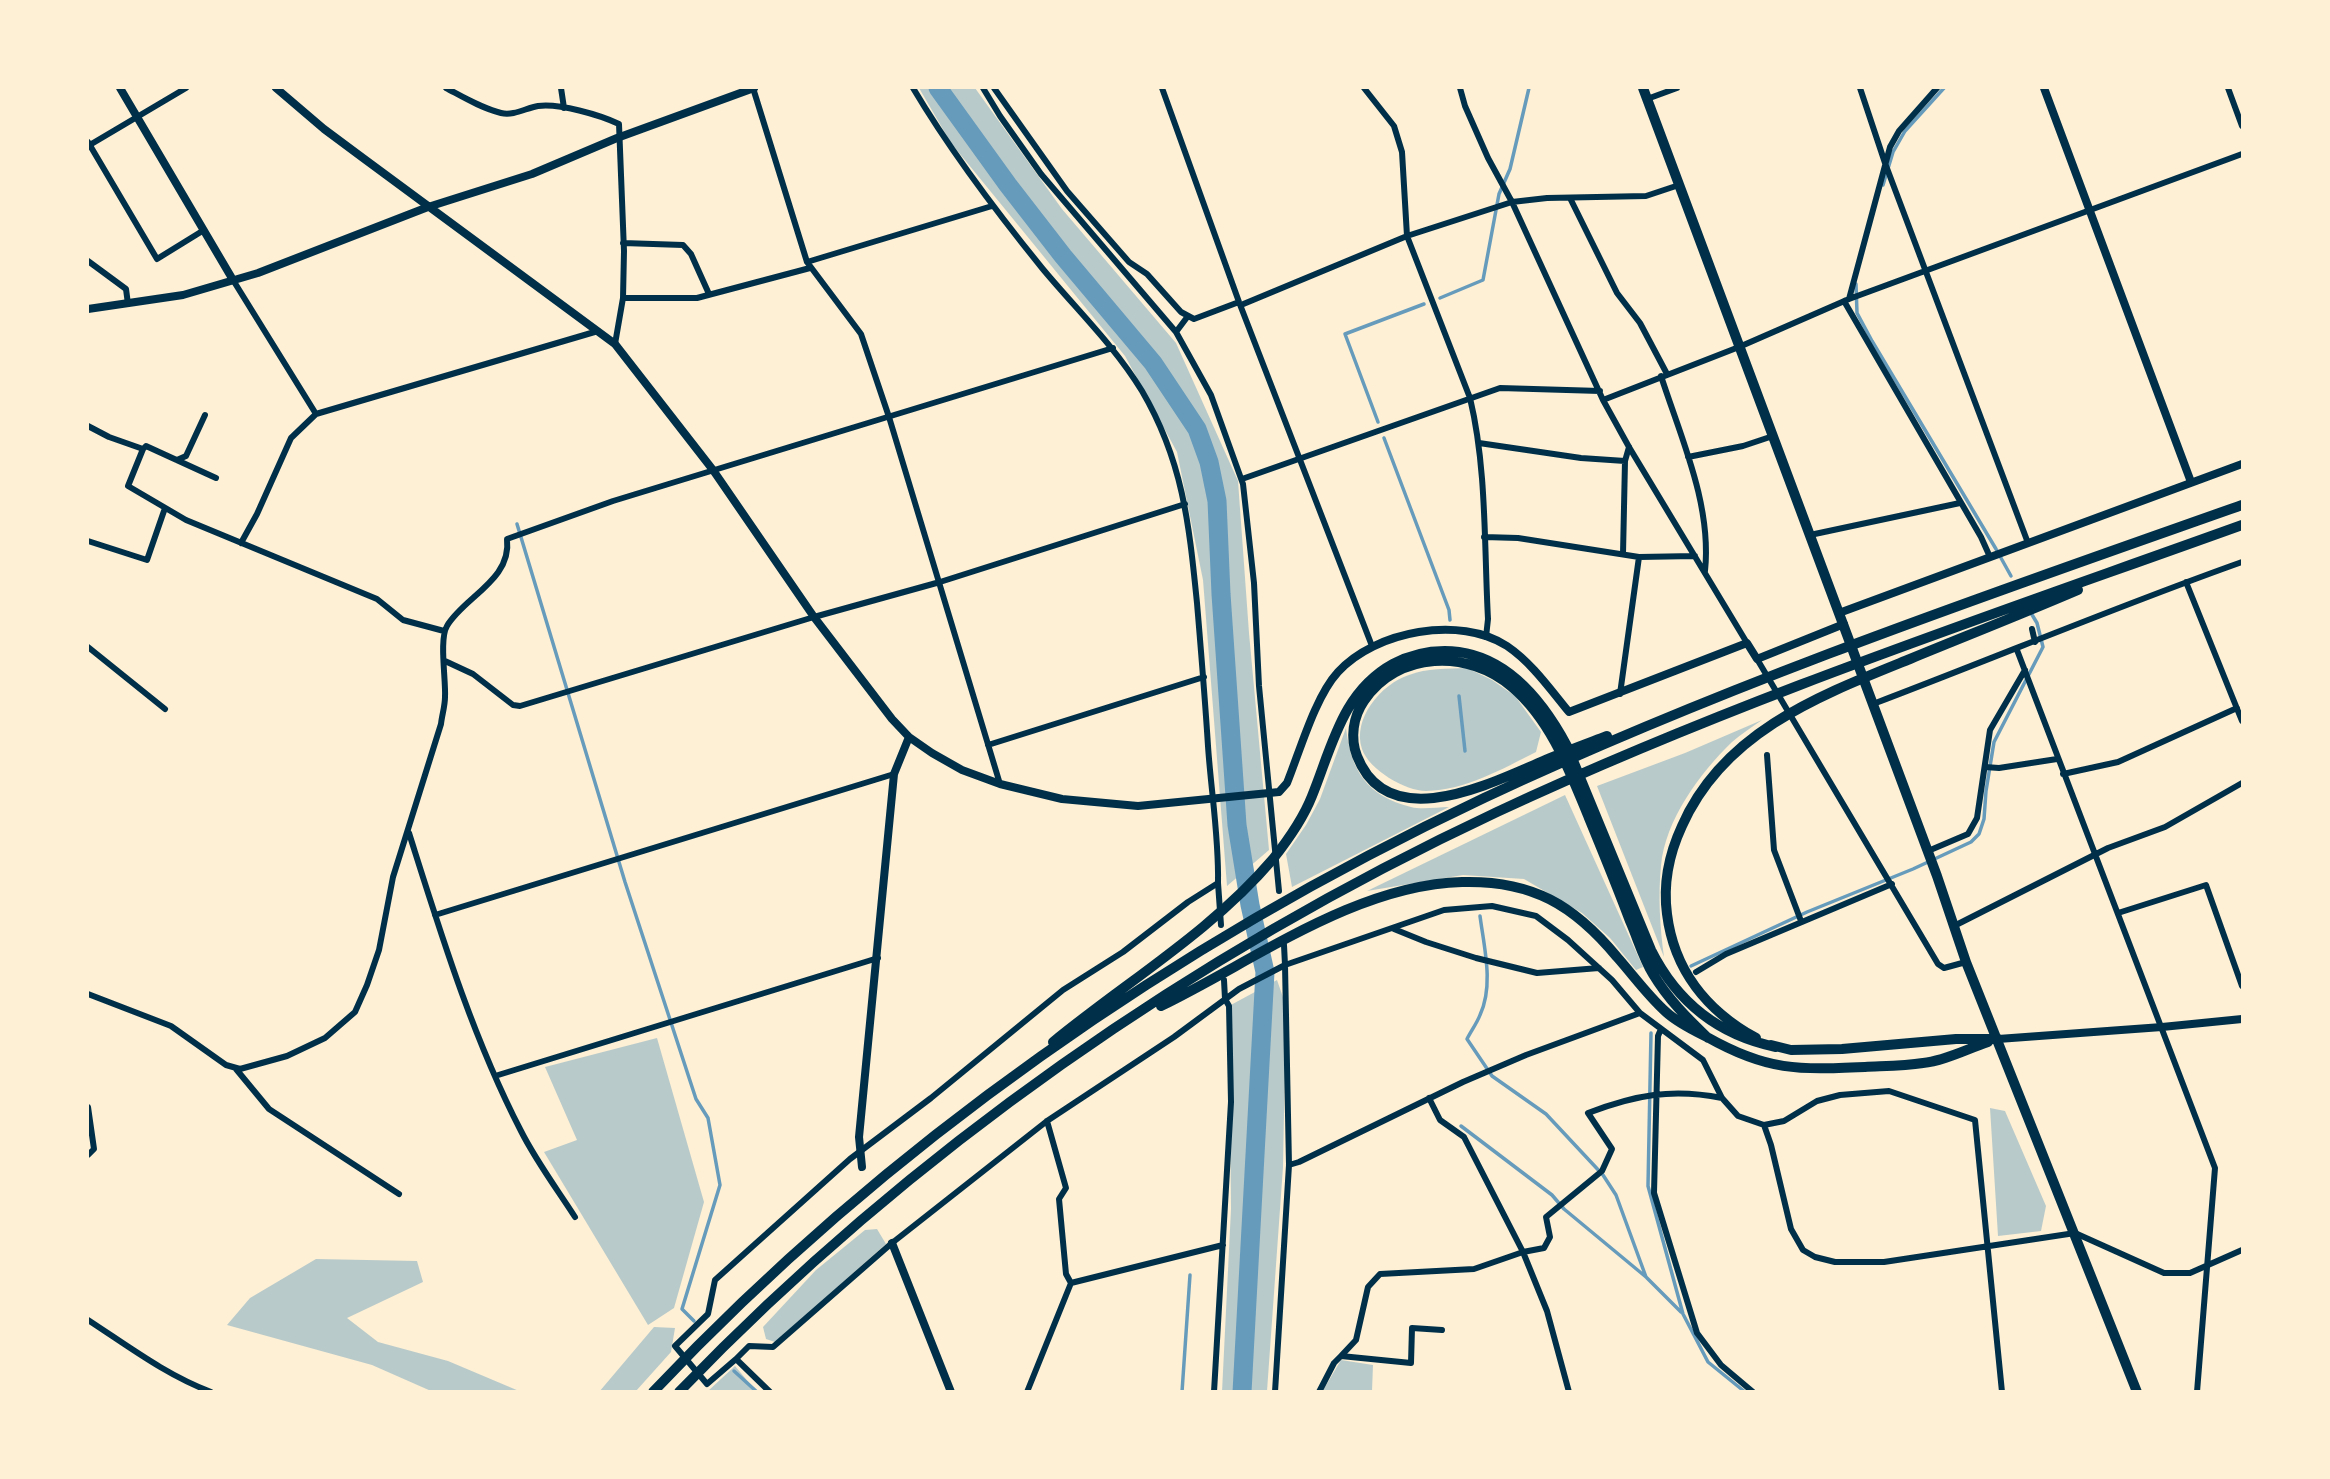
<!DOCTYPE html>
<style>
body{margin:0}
#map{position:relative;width:2330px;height:1479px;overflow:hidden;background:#fdf0d5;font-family:"Asap Condensed",sans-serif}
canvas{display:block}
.frame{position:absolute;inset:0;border:89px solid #fdf0d5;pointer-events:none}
</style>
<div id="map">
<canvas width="2330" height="1479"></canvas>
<div class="frame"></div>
</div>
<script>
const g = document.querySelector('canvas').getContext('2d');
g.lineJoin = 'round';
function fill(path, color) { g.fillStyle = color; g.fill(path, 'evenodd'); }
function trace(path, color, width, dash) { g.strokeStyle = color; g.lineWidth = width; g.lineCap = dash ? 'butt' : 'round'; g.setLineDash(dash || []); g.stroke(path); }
const green = new Path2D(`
 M919,88h56l87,121 114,134 62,138 11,152 20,217 -42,36 -24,-306 -26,-128 -52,-96 -174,-213z
 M1467,668l25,12 23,16 26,36 -5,20c-34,17 -70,38 -110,39 -20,0 -57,-21 -64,-42 -10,-30 19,-65 47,-74 18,-7 38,-6 58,-7z
 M1762,720c-10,7 -21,14 -30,22 -32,31 -67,78 -71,124 -3,30 -1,62 3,91l-67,-171 88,-33z
 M1346,728c5,43 21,68 65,79 11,3 26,0 38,0l-157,80 -6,-33 20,-29 14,-26z
 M1565,795l78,172 -7,3 -26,-32 -28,-25 -58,-34 -61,-4 -96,16z
 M1277,980l9,26 -3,161 -16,224 -45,1 9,-183 -2,-203z
 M657,1038l47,164 -30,106 -26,17 -104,-173 33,-12 -32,-73z
 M1990,1108l15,3 41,95 -5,25 -43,5z
 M877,1229l9,15 -111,98 -9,-3 -3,-12 53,-57 49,-40z
 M316,1259l101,2 6,21 -76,36 31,24 70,19 71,30h-88l-59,-26 -145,-40 23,-27z
 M654,1327l21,1 -4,24 -35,39 -37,1z
 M1341,1360l32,5 -1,26 -50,1z
 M735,1366l21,25h-48z`);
const stream = new Path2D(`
 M1883,185l10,-33 12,-21 39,-43
 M1856,284l1,29 15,28 124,208 15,27
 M1440,298l43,-18 16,-86 11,-25 19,-81
 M1378,422l-33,-88 79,-30
 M1384,438l65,172 1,10
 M517,524l108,358 71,217 12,19 12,67 -38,124 12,12
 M1459,696l6,55
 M1480,916c4,31 14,69 0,99 -3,8 -9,16 -13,24l25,37 54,38 57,61 13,20 30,82
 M1691,966l116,-54 106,-43 58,-27 8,-8 5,-15 2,-28 8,-49 49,-95 -6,-24 -6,-10
 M1651,1033l-3,153 35,128 25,48 37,30
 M1461,1126l91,69 12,14 82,68 35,35
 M734,1371l23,21
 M1182,1392l8,-117`);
const river = new Path2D(`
 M938,88l70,97 55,71 90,107 44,66 12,33 8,39 4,93 16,231 13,80 15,67 -23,420`);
const minor = new Path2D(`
 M446,88c17,9 35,20 55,25 13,3 25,-5 37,-7 21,-3 62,9 81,18l5,127 -1,47 -8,46
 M561,88l3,20
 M753,88l54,174 54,72 28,83 111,367
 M983,88l17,28 41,58 135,158 35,63 32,89 11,99 5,103 20,205
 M994,88l73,103 62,71 18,12 34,38 13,7 45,-17
 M1162,88l77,214 133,344
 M1364,88l30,38 8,26 5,84 63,162c17,71 14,148 18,221l-2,18
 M1460,88l5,18 23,52 24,44 91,198 26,47 118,196
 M1860,88l25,75 143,380
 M2228,88l14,38
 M1647,99l30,-11
 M88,142l69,117 47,-29
 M88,146l98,-58
 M1570,198l47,95 23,30 27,51
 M623,243l60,2 8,9 18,40
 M88,261l38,28 2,15
 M807,262l185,-56
 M233,280l83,134 282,-83
 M623,298h74l113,-30
 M1849,299l41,-152 9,-16 38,-43
 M1844,301l137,236 9,20
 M1241,305l166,-69 105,-34 35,-4 99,-2 33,-11
 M1176,332l12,-16
 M1661,376c20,62 51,129 44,195
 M1603,400l136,-53 110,-48 393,-145
 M88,426l21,11 34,12 -15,37 58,34 191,79 26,21 41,11
 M1479,443l102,15 44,3
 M143,449l3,-3 70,32
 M1688,457l55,-11 30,-10
 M177,460l9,-4 19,-41
 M1242,479l258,-91 100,3
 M1810,535l150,-32
 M1484,537l34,1 121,19 56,-1
 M88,541l59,19 18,-52
 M241,543l16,-29 34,-76 25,-24
 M1623,554l2,-93 4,-14
 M2186,582l56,139
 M2032,629l3,13
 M88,647l77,62
 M2017,650l198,518 -18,224
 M1757,659l181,305 6,4 22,-6
 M445,661l28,13 40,31 7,1 294,-89 126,-35 245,-78
 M1620,694l19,-137
 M1873,704c124,-47 245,-98 369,-142
 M988,745l216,-68
 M1767,755l7,95 27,71
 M1985,767l14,1 58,-9
 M2063,774l55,-12 119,-54
 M409,833c32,101 63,203 112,298 15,30 36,58 54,86
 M1928,851l40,-17 9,-16 13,-88 35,-60
 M1218,883l3,42
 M2118,913l88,-28 36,101
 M435,915l459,-141
 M1954,926l154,-78 57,-21 77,-44
 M1394,929l32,13 50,16 61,15 62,-5
 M1284,945l1,20 159,-55 48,-4 44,10 32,24 44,40 28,33 63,47 19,38 16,18 26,9 20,-4 33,-20 23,-6 49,-4 86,29 27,272
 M1696,972l30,-18 166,-70
 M88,994l83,32 55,39 14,4 47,-13 38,-18 30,-26 12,-27 12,-35 14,-73 48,-153c1,-9 4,-18 4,-27 1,-17 -6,-58 2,-71 17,-29 65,-46 60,-87l106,-38 500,-153
 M1661,1029l-3,7 -4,157 43,140 24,32 32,27
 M236,1069l33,40 130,85
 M495,1076l383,-118
 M1429,1098l11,22 24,17 59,115 24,59 22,81
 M88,1107l6,42 -6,6
 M1764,1125l7,20 20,84 12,21 12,7 20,5h49l191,-29 89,40h26l52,-23
 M1289,1165l10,-3 164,-80 63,-27 114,-42
 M1071,1283l152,-38
 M88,1320c40,26 78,55 123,72
 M1341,1356l15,-16 12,-53 12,-13 94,-5 49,-17 21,-4 6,-11 -4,-20 56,-46 10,-22 -24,-36c47,-18 84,-25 134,-15
 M736,1359l-29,25 -32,-38 33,-32 7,-34 135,-121 81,-61 132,-108 60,-38 65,-50 30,-19c1,-46 -7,-92 -10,-137 -3,-48 -7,-95 -11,-143 -8,-79 -14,-142 -55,-212 -28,-46 -66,-82 -100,-123 -47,-58 -91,-116 -129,-180
 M770,1392l-34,-33 13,-13 24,1 119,-104 155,-122 127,-84 65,-48 46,-24 4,200 -14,227
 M1027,1392l44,-109 -5,-9 -7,-75 7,-11 -19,-67
 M1214,1392l17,-290 -2,-96 -4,-7 -1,-19
 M1319,1392l15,-29 7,-7 70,7 1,-35 30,2`);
const tertiary = new Path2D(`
 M120,88l113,192
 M276,88l48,41 39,29 252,186 98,126 101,147 78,102 17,18 23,16 30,17 38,14 62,15 76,7 141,-14 8,-9c13,-32 28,-86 51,-111 37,-41 122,-57 169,-26 25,17 43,43 62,66l178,-69 10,16 87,-35
 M2044,88l147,394
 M88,309l95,-14 75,-22 170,-66 104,-33 85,-36 137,-50
 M1839,613l403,-149
 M1998,1039l164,-12 80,-8
 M862,1167l-3,-30 35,-363 15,-37
 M892,1243l59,149`);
const primary = new Path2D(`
 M1643,88l294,788 29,86 171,430`);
const motorway = new Path2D(`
 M1607,736c-21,8 -43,16 -64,25 -52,22 -155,75 -186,-5 -7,-18 -4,-39 7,-55 33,-50 105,-52 148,-14 39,33 58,85 77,131 14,34 28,68 41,103 8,18 13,37 23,53 15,25 34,44 55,64
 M1161,1006c93,-45 194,-121 301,-124 70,-2 112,23 155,75 16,18 31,39 49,55 12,11 27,18 41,25 60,34 91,33 158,30 19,-1 39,-1 58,-4 21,-2 44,-14 65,-21
 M1756,1038c-49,-27 -82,-68 -89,-124 -4,-30 2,-60 15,-88 42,-95 139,-131 228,-167 56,-23 112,-45 168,-69
 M1053,1042c73,-60 158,-110 220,-183 15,-19 30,-40 39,-63 20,-49 30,-104 81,-132 21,-11 42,-15 66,-12 51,7 85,51 108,94l84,204c26,52 67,85 125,97
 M1771,1045l20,5 51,-1 114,-10h42
 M653,1392c234,-248 523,-449 831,-594 246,-115 503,-203 758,-293
 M679,1392c233,-242 515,-438 818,-580 242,-113 495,-197 745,-287`);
fill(green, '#b9caca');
trace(stream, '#669bbc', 3.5);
trace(river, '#669bbc', 19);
trace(minor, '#003049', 6);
trace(tertiary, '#003049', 8);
trace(primary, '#003049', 10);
trace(motorway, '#003049', 10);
</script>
